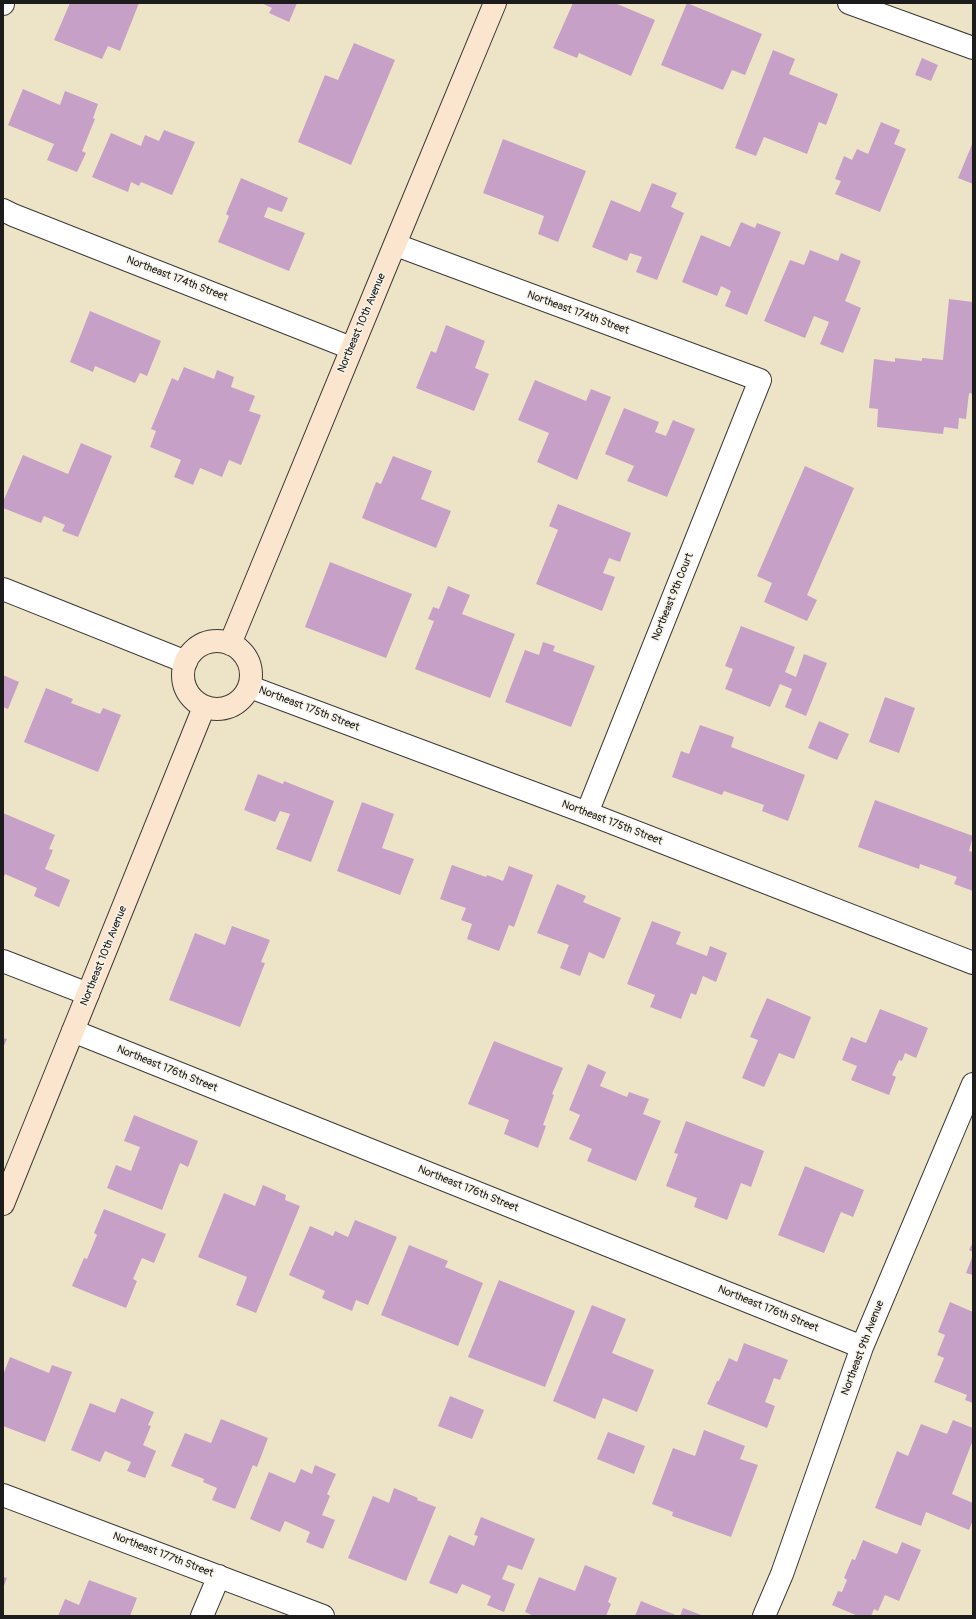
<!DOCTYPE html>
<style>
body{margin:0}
#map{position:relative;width:976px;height:1619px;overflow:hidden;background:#ede4c7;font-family:Pangolin,sans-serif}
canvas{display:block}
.frame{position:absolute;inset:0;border:4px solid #1c1c1c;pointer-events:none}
</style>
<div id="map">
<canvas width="976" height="1619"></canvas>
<div class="frame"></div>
</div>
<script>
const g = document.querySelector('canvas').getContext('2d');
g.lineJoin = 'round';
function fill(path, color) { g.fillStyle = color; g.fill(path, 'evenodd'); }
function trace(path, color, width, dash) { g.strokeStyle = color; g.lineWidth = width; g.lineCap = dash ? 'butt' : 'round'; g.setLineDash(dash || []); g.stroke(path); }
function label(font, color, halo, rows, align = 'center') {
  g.font = font + ' Pangolin,sans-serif'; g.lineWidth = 3; g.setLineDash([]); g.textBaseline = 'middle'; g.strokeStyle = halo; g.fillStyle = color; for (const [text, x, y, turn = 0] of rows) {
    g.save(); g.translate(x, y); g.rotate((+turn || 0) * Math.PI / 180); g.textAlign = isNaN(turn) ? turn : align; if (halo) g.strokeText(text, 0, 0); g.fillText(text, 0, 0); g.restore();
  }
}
const building = new Path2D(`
 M70,3h69l-19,48 -12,-5 -6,13 -48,-19z
 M261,3h36l-8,19 -20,-9 3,-5z
 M573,3h42l40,17 -24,56 -52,-23 -2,5 -24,-10z
 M687,3l75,31 -17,41 -13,-5 -9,20 -62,-25z
 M354,43l41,17 -44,105 -53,-23 27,-67 13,5z
 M773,50l22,9 -6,15 49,20 -12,31 -7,-3 -12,32 -43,-17 -8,19 -21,-8z
 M922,58l16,7 -7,16 -16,-6z
 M23,89l37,16 5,-14 33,13 -5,14 2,1 -13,32 4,2 -9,19 -30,-12 7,-16 -46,-19z
 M881,122l19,8 -6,14 12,5 -26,63 -45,-18 6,-13 -6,-2 9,-23 8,4 5,-11 11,5z
 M164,130l31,12 -23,53 -31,-13 -2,4 -8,-4 -3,10 -36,-15 19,-44 30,13 4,-11 14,6z
 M503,139l83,32 -28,71 -20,-8 6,-18 -61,-23z
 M973,142v42l-15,-6z
 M241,178l47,20 -6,14 -14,-5 -4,10 41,16 -16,38 -71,-29 11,-26 -3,-2z
 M652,183l25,10 -6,14 13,6 -27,67 -21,-8 6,-15 -12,-4 -3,8 -35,-14 19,-47 29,12z
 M741,222l14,6 2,-5 24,9 -34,83 -22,-9 6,-15 -10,-5 -4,10 -35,-14 19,-47 29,12z
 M810,250l28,11 3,-8 20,8 -16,40 16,7 -18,45 -23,-9 9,-22 -15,-6 -9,22 -41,-17 26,-61 14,5z
 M949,299l24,3v92l-4,-1 -3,26 -7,-1 -1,11 -14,-2 -1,7 -66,-7 1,-18 -9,-1 5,-49 21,3v-4l27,3v-3l21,2z
 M90,311l71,30 -14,35 -7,-3 -5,10 -40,-17 -2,6 -23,-10z
 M446,325l39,16 -10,27 14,6 -15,37 -58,-23 15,-37 5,2z
 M184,367l30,12 3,-9 17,7 -3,10 24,9 -6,15 12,4 -20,50 -12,-5 -7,17 -22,-9 -7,17 -19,-8 7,-17 -31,-13 6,-16 -5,-2 21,-51 6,3z
 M535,380l51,21 5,-12 20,8 -34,83 -40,-18 12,-29 -31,-13z
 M624,408l35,14 -4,10 11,4 7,-16 22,9 -28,68 -40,-16 7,-15 -29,-12z
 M81,443l31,13 -34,81 -16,-6 3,-6 -21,-9 -3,7 -38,-15v-6l20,-47 45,19z
 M393,456l39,15 -11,28 30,12 -15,37 -74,-30 14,-36 5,2z
 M805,466l49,22 -47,107 10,5 -10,21 -43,-19 8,-19 -15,-7z
 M558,504l73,29 -11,29 -11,-4 -6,15 12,4 -13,34 -66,-27 22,-54 -9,-4z
 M330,562l82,32 -26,64 -81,-31z
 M448,586l22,9 -8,19 53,20 -25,64 -75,-29 19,-48 -6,-2 5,-12 6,2z
 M741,626l54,21 -10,25 11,5 8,-23 23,9 -21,53 -21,-9 7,-18 -12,-5 -10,23 -45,-18 8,-20 -8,-3z
 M543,642l12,4 -2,5 42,15 -24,61 -66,-25 20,-52 14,5z
 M3,675l16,7 -11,27 -5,-2z
 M46,688l27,11 -2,4 29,11 3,-6 18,7 -23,57 -74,-30z
 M885,697l30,11 -16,45 -30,-11z
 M819,721l30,13 -12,26 -29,-12z
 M700,725l34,12 -3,10 74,28 -17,46 -26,-10 2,-6 -40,-14 -2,4 -50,-18 9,-26 8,3z
 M258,774l25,10 1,-3 50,20 -23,61 -35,-13 14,-35 -10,-3 -5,11 -31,-12z
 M875,800l98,36 -4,15 4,1v39l-19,-7 3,-7 -37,-13 -1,5 -61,-22z
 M362,802l32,12 -12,34 32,11 -14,36 -63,-24z
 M3,813l52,22 -6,14 4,1 -8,19 25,11 -11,27 -25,-11 3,-8 -32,-14 -2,5z
 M452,865l34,12 1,-2 16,6 6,-15 24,9 -19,52 -5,-2 -10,26 -32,-12 5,-15 -11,-4 5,-12 -26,-9z
 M557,884l29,12 -3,6 38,16 -17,41 -15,-7 -9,24 -20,-8 9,-23 -32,-12z
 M652,921l29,11 -5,12 31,12 3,-10 17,7 -11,29 -13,-6 -7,19 -5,-2 -10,26 -31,-12 5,-12 -28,-11z
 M232,926l38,14 -9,22 4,1 -25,64 -71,-27 26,-67 30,12z
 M767,998l44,19 -17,42 -15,-6 -15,34 -22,-9 16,-38 -8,-3z
 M880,1009l48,19 -12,30 -11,-5 -3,8 -3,-1 -7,15 4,2 -7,18 -38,-15 6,-14 -15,-6 9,-23 15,6z
 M3,1038l4,1 -4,9z
 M494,1041l69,27 -11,26 2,1 -11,30 3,1 -8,22 -34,-14 5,-14 -41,-16z
 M588,1064l18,8 -6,14 27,11 2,-5 20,7 -6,15 18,7 -25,60 -49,-20 5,-12 -23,-10 11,-24 -11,-5z
 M134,1115l64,26 -10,26 -8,-4 -18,47 -55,-22 9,-23 15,6 9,-24 -16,-6z
 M686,1121l78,30 -13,36 -10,-4 -14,37 -33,-13 3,-9 -31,-12 12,-32 -4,-1z
 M805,1166l59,24 -11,27 -12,-5 -17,41 -46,-18z
 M263,1185l23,10 -1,5 15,6 -44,107 -20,-8 11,-28 -49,-20 26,-64 31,13z
 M104,1209l62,25 -12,29 -12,-5 -9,21 4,2 -11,27 -54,-22 12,-28 3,1 10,-24 -3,-2z
 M355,1220l42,17 -29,68 -12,-5 -4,11 -30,-13 3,-7 -36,-16 21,-49 23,10 2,-5 13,6z
 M973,1242v10l-4,-2z
 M409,1245l39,16 -3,6 38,16 -25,63 -77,-31z
 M973,1255v20l-7,-2z
 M499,1280l76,31 -30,76 -77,-30z
 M950,1302l23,10v91l-8,-3 2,-5 -33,-13 10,-24 -7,-3 8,-20 -7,-3z
 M592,1305l34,14 -14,34 42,17 -17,42 -34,-14 -8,21 -42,-18z
 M744,1343l44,17 -8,20 -6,-2 -9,24 10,4 -8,22 -60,-24 10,-23h2l10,-23 8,4z
 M10,1357l39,16 3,-8 20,7 -27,70 -42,-16v-51z
 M450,1396l34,14 -12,29 -34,-13z
 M121,1398l33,14 -6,13 3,1 -8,19 13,6 -11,27 -18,-7 4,-9 -26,-11 -5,11 -29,-12 19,-47 25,10z
 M221,1419l47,19 -11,29 -4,-2 -18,44 -23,-9 5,-12 -14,-6 1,-3 -33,-13 14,-33 26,10z
 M953,1420l20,8v12l-21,54 21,9v17l-4,10 -43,-18 -5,14 -46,-18 22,-57 11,5 13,-32 26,10z
 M704,1430l41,16 -5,13 18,6 -27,72 -59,-21 1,-4 -21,-8 21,-56 22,8z
 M608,1432l37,14 -11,28 -37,-15z
 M315,1465l21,9 -9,20 3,2 -8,19 13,5 -12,29 -17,-7 4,-10 -25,-11 -5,11 -30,-13 19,-47 26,11 6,-14 11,5z
 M394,1488l24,10 -1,2 19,7 -30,74 -58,-23 25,-62 16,7z
 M481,1517l54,22 -13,31 -14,-5 -6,14 13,5 -11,28 -17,-7 4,-9 -29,-12 -5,10 -28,-11 20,-48 25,11 4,-10 -4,-1z
 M863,1540l34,14 5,-12 19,8 -22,51 -14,-6 -7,16 -4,-2 -3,7h-13l-26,-11 6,-14 4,1 5,-12 -3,-2 8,-19 3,1z
 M585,1565l32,13 -9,24 3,2 -5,12h-72l-9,-4 14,-35 36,14z
 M3,1577l4,1 -4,10z
 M89,1580l48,18 -7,18h-72l7,-17 14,6z
 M641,1601l37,15h-43z
 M683,1608l21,8h-24z`);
const street = new Path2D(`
 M849,3l124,45
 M3,4v-1
 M3,210l10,5 338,133
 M396,245l364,135 -173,433
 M3,589l183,73
 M250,687l337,126 386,150
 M3,961l85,33
 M73,1031l789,316
 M3,1495l320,121
 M202,1616l17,-40
 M764,1616l18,-42 80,-227 111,-263`);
const secondary = new Path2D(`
 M183 675a34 34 0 1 1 68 0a34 34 0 1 1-68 0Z
 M230,644c87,-215 177,-427 265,-641
 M3,1204l201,-497`);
const streetNames = [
 ["Northeast 174th Street",177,279,21],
 ["Northeast 174th Street",578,313,20],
 ["Northeast 10th Avenue",362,323,-67],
 ["Northeast 9th Court",673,597,-68],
 ["Northeast 175th Street",309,709,21],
 ["Northeast 175th Street",612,823,21],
 ["Northeast 10th Avenue",104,956,-68],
 ["Northeast 176th Street",167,1069,22],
 ["Northeast 176th Street",468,1189,22],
 ["Northeast 176th Street",768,1309,22],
 ["Northeast 9th Avenue",863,1348,-69],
 ["Northeast 177th Street",163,1555,21]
];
fill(building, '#c7a0c8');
trace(street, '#3b3a36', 24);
trace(secondary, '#3b3a36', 24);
trace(street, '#fff', 22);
trace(secondary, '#fce5cf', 22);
label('11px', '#1c1c1c', '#f7f3e8', streetNames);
</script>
